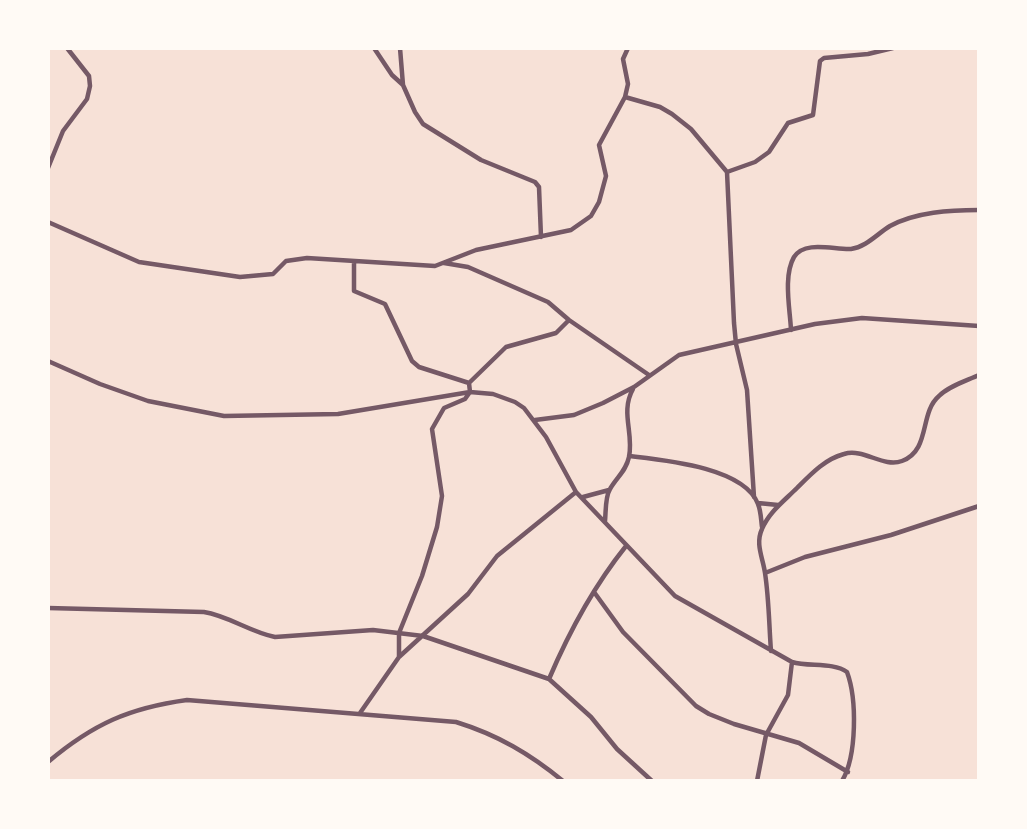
<!DOCTYPE html>
<style>
body{margin:0}
#map{position:relative;width:1027px;height:829px;overflow:hidden;background:#f7e1d7;font-family:"Alegreya Sans",sans-serif}
canvas{display:block}
.frame{position:absolute;inset:0;border:50px solid #fffaf5;pointer-events:none}
</style>
<div id="map">
<canvas width="1027" height="829"></canvas>
<div class="frame"></div>
</div>
<script>
const g = document.querySelector('canvas').getContext('2d');
g.lineJoin = 'round';
function trace(path, color, width, dash) { g.strokeStyle = color; g.lineWidth = width; g.lineCap = dash ? 'butt' : 'round'; g.setLineDash(dash || []); g.stroke(path); }
const minor = new Path2D(`
 M374,48l18,27 11,10
 M400,48l3,37 12,27 8,12 58,36 54,22 4,5 2,50
 M625,97l35,10 12,7 19,15 36,43 7,151 2,21 11,46 7,107
 M48,168l15,-37 24,-32 3,-13 -1,-10 -22,-28
 M727,172l28,-10 14,-10 19,-29 25,-8 7,-54 4,-3 44,-4 25,-6
 M48,222l91,40 101,15 33,-3 13,-13 21,-3 128,8 41,-16 95,-20 20,-14 8,-14 7,-26 -7,-31 26,-48 3,-13 -5,-25 5,-11
 M354,262v29l31,13 27,57 7,6 50,16
 M444,263l24,4 80,35 21,18 80,55
 M791,330c-1,-21 -8,-54 3,-73 11,-17 40,-7 57,-8 15,-2 26,-15 39,-23 26,-14 60,-16 89,-16
 M48,361l52,23 48,17 76,15 114,-2 132,-22 23,2 22,8 9,6 22,29 30,55 99,104 117,66c17,5 41,0 55,10 10,27 10,84 -5,109
 M469,383l37,-36 50,-14 13,-13
 M535,420l39,-5 29,-12 31,-16 45,-32 136,-31 47,-6 117,8
 M629,456c34,4 115,11 129,48 3,7 3,16 4,23
 M583,497l26,-7
 M758,503l20,2
 M605,521c1,-10 0,-24 5,-32 7,-12 16,-18 19,-32 5,-24 -9,-45 4,-68
 M765,573l40,-16 86,-22 88,-29
 M594,592l29,40 73,74 13,8 25,10 65,19 49,29
 M48,608l156,4c25,4 46,20 71,25l98,-7 50,6 126,43 42,38 26,32 35,32
 M771,651c-2,-26 -2,-52 -6,-78 -2,-15 -10,-29 -3,-44 7,-17 22,-28 35,-41 14,-14 28,-29 47,-34 20,-6 39,14 58,7 29,-11 17,-48 37,-65 10,-10 27,-15 40,-21
 M399,657v-24l23,-57 15,-49 5,-31 -10,-67 12,-21 21,-9 5,-7 -1,-9
 M549,679c20,-47 45,-93 77,-133
 M360,713l39,-56 69,-63 29,-38 79,-64
 M48,762c45,-38 81,-54 139,-62l269,22c42,13 74,32 107,59
 M757,781l9,-46 22,-40 4,-33`);
trace(minor, '#755966', 4.5);
</script>
